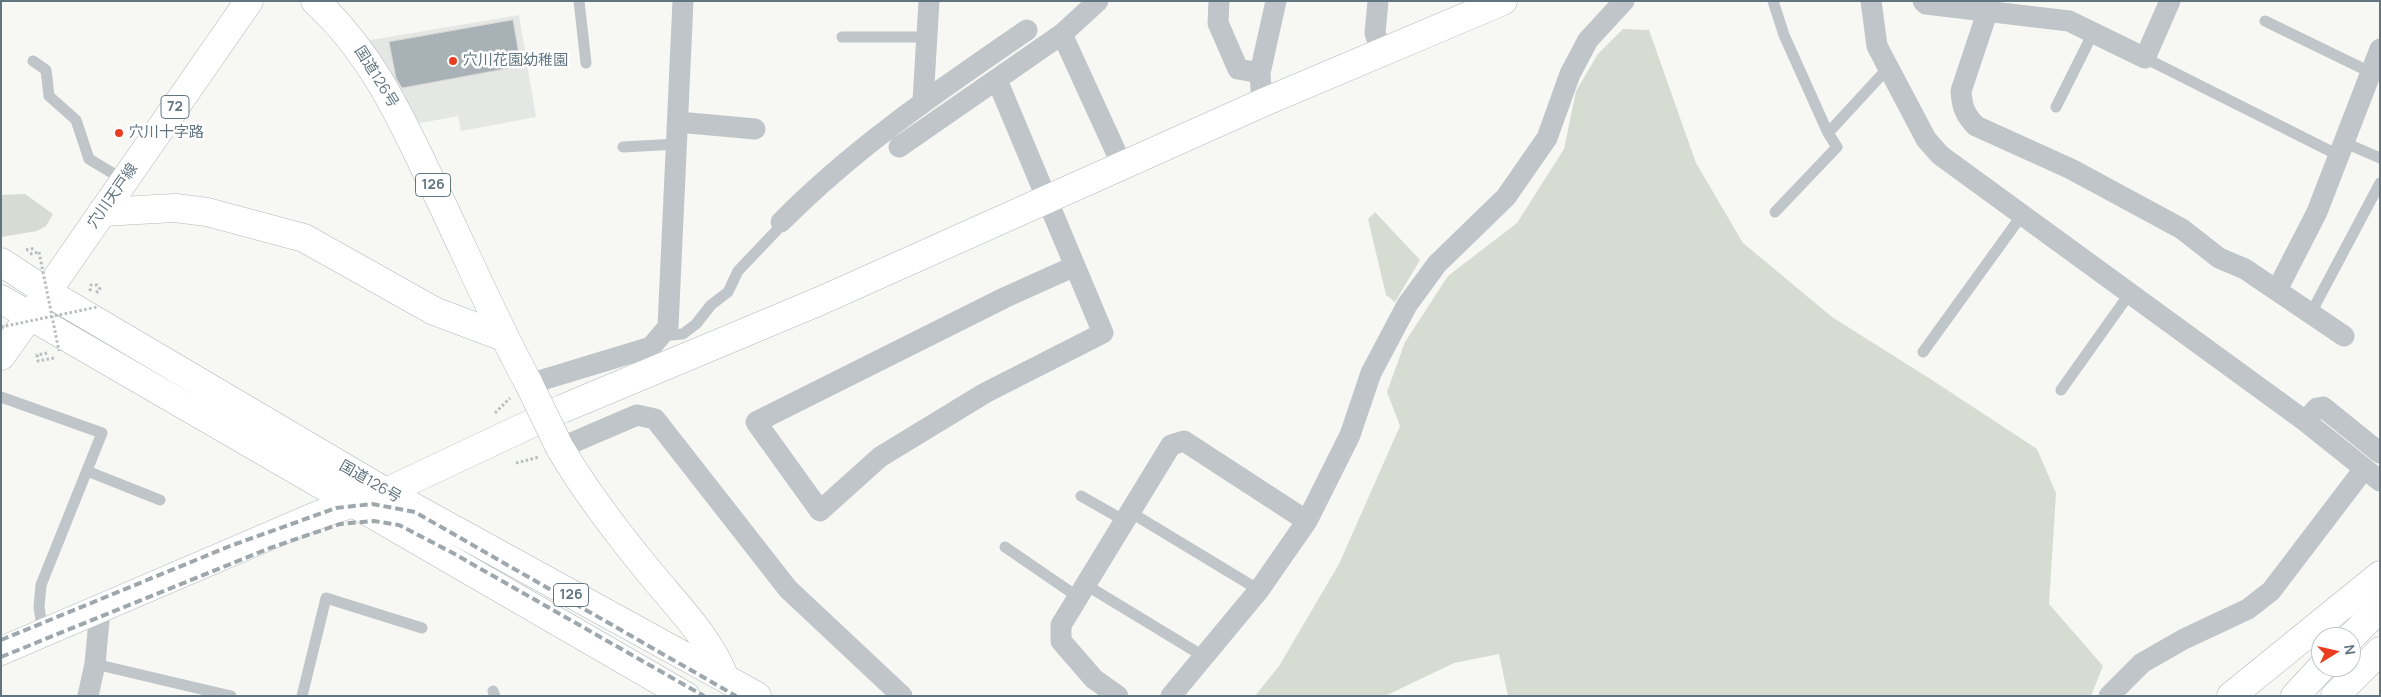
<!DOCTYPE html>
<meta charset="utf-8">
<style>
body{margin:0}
#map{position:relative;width:2381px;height:697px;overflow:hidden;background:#f7f7f4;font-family:Manrope,sans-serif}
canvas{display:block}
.frame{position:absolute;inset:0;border:2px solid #617580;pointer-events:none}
.north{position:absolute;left:2311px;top:627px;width:50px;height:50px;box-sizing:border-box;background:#fff;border:1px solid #c0c8cc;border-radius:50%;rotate:81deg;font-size:14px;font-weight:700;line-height:20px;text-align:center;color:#617580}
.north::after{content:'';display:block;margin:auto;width:18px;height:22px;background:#ea3d21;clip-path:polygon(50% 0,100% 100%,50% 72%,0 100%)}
</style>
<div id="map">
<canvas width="2381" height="697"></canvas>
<div class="frame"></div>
<div class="north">N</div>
</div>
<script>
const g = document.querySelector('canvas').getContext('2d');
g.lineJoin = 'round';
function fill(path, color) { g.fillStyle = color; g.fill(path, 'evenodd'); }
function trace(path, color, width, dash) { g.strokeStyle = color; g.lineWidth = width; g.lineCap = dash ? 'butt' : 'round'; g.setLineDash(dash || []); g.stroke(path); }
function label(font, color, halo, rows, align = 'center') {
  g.font = font + ' Manrope,"Noto Sans JP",sans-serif'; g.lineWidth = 5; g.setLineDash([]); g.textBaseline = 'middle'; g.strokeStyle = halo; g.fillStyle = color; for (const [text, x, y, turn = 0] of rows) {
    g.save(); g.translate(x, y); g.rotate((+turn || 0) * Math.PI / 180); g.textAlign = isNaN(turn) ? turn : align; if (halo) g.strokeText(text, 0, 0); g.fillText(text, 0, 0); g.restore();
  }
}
const built = new Path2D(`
 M519,15l17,102 -75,14 -3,-15 -43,8 -50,-83z`);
const green = new Path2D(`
 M1623,29l26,1 47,133 47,80 89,74 100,63 105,69 19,44 -7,111 54,62 -12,30h-583l-9,-42 -45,9 -69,33h-130l24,-30 60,-102 61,-138 -13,-34 18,-50 43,-66 69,-53 47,-74 12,-58 22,-37z
 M25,194l28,20 -7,12 -9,5 -36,6v-42z
 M1375,212l45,48 -25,42 -9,-7 -18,-76z`);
const building = new Path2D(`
 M513,20l8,46 -119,22 -6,-10 -7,-36z`);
const path = new Path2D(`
 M26,250l9,-2
 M30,254l9,-2
 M90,291l1,-6h6l3,4 -4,4
 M47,353l-10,2 1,6 16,-3
 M495,413l15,-15
 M516,463l23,-6`);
const lane = new Path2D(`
 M579,1l7,62
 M1773,1l11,34 44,98 9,14 -62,65
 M2265,21l105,51
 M842,37h85
 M2145,58l193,97
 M33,61l13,9 3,26 27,24 13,39 35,21
 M2056,107l37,-74
 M1828,133l60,-65
 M2343,142l37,16
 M623,147l54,-3
 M2311,313l69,-130
 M660,336l23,-2 13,-10 15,-19 17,-13 10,-21 39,-41 4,-8
 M1923,352l99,-137
 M2061,390l69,-97
 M1,397l101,36 -61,152 -2,22 4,26
 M87,471l73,29
 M1081,496l44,25
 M1130,512l129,78
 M1005,547l73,50
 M1086,585l117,71
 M95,664l136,32
 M493,691l2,5
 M302,696l24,-98 96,30`);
const street = new Path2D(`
 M1219,1l-1,22 20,46 22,4
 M1378,1l-3,32 7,20
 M1871,1l6,45 49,93 14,16 365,266 75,60
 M1923,1l3,3 143,17 76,37 25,-57
 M1987,13l-26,78c1,16 4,24 15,35l95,43 111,60 37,29 26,11 99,67
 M1062,34l60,131
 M997,80l106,253 -118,60 -105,64 -60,54 -64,-89 250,-125 69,-31
 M923,101l6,-100
 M1262,103l-2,-30 16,-72
 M678,122l77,7
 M899,147l163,-113 36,-33
 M781,222c74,-75 160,-133 246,-192
 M2277,290l40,-78 63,-163
 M529,384l122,-37 17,-20 15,-326
 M2305,421l12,-13 6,-1 57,46
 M560,448l77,-33 18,4 133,170 114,107
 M88,696l7,-32 5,-54
 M1118,696l-24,-17 -33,-38v-16l110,-180 13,-4 123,80
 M1171,696l88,-106 48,-69 43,-86 21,-62 36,-68 30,-41 69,-67 41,-59 23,-64 18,-34 36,-39
 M2109,696l33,-33 42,-24 64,-30 23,-18 93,-122`);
const secondary = new Path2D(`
 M102,212l73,-4 32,4 97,26 130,73 69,26
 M1,262l46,30
 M1,299l29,17
 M1,651l317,-136 68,-23 176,-83 258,-108 442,-198 241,-102`);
const primary = new Path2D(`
 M47,292l202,-291`);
const highway = new Path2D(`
 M315,1c53,48 83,110 113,174 34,69 64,141 101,209
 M30,316l656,380
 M1,356l46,-64 339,200 371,204
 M560,448c25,43 55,82 87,121 28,35 61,66 78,109
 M2351,637l29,-29
 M2231,696l149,-121
 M2295,696l27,-29
 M2335,696l45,-45`);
const rail = new Path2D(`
 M1,640l229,-94 106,-38 36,-4 43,8 321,184
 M1,657l269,-109 70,-24 34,-3 25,4 52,27 253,144`);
const pathBridge = new Path2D(`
 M39,252l20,99
 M1,327l96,-20`);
const highwayBridge = new Path2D(`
 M529,384l31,64`);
const markers = [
 [453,61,5,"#ea3d21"],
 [119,133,5,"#ea3d21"]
];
const shields = [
 [175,107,28],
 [433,185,35],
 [571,595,35]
];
const shieldNames = [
 ["72",175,107],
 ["126",433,185],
 ["126",571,595]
];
const poiNames = [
 ["穴川花園幼稚園",463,61],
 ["穴川十字路",129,133]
];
const streetNames = [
 ["国道126号",376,77,58],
 ["穴川天戸線",113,196,-55],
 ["国道126号",370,482,30]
];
fill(built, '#e5e7e5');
fill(green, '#d7dcd3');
fill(building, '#a7b1b6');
trace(building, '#d9d8d6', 1);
trace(secondary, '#b2b9bd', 29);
trace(primary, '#b1b7ba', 29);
trace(highway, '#b0b6b9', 29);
trace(path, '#b9bdbf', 3, [2.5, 2.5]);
trace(lane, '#bfc5c8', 11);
trace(street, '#bfc5c8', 21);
trace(secondary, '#fff', 28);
trace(primary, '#fff', 28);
trace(highway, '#fff', 28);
trace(rail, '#9ea7ac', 4, [8, 4]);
trace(highwayBridge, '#b0b6b9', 29, []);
trace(pathBridge, '#b9bdbf', 3, [2.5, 2.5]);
trace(highwayBridge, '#fff', 28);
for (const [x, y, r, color] of markers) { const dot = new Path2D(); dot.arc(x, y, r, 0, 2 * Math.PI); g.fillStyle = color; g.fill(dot); trace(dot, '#fff', 2); }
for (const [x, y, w] of shields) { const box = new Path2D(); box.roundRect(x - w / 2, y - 11.5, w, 23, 4); g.fillStyle = '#fff'; g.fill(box); trace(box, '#617580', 1); }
label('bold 14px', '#617580', null, shieldNames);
label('15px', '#617580', '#fff', poiNames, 'left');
label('15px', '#617580', '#fff', streetNames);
</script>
